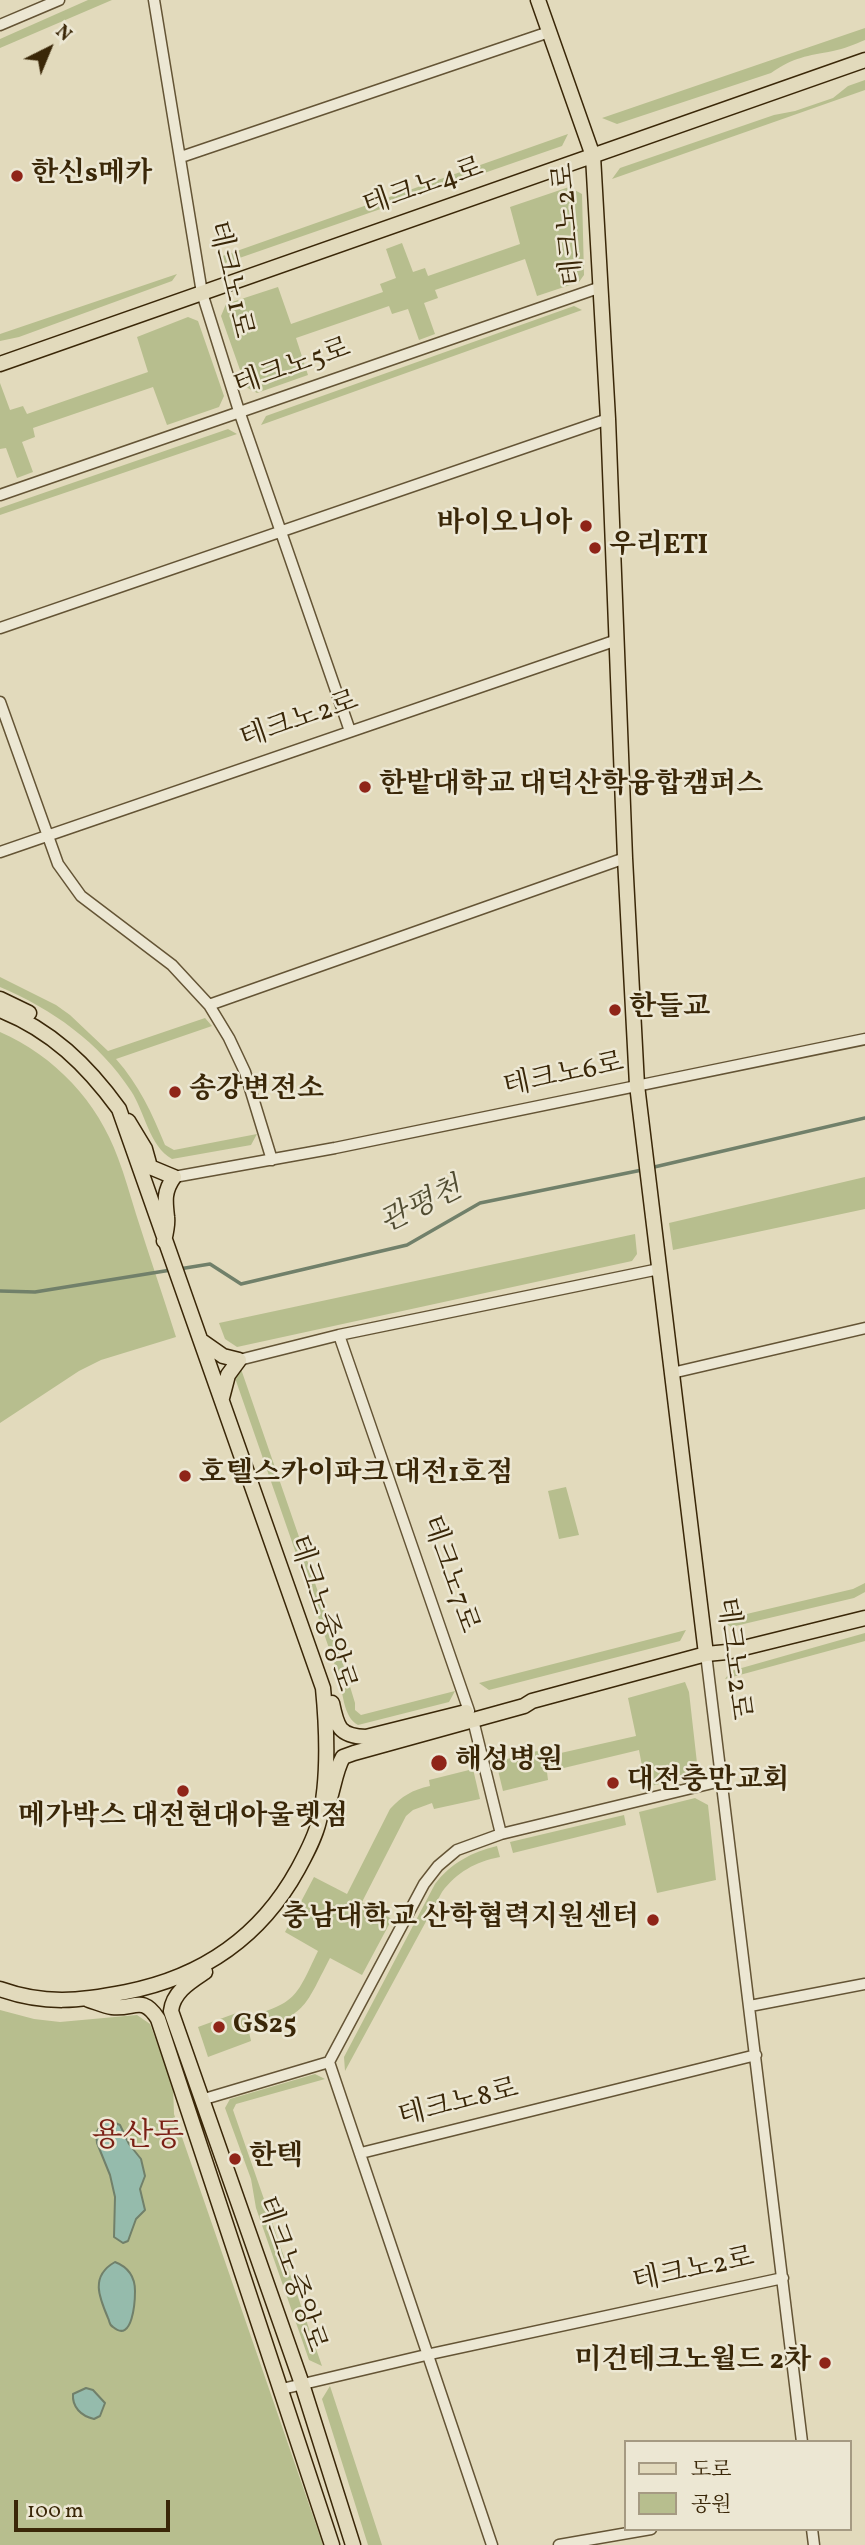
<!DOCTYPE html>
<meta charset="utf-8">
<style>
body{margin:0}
#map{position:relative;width:865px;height:2545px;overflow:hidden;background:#e2dabc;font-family:Vollkorn,"Noto Serif KR",serif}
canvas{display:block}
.legend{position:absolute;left:624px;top:2440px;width:228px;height:91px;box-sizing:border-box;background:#ece7d3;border:2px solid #a59a82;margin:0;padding:9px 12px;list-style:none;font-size:21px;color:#3a2708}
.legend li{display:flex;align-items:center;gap:14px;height:35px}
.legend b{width:35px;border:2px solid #a59a82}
.north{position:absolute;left:14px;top:14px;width:70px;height:70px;-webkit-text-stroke:5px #ece7d3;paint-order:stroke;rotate:43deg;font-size:19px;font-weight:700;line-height:28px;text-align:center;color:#3a2708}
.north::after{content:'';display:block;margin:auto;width:24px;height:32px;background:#3a2708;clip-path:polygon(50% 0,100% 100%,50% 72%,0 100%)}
.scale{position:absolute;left:14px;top:2500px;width:156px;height:32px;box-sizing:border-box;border:4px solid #3a2708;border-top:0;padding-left:9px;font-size:21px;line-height:24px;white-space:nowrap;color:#3a2708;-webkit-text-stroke:5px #ece7d3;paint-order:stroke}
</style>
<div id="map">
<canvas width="865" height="2545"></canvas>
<ul class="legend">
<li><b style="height:9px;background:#e2dabc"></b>도로</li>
<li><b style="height:19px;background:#b7be8e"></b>공원</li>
</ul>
<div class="north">N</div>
<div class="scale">100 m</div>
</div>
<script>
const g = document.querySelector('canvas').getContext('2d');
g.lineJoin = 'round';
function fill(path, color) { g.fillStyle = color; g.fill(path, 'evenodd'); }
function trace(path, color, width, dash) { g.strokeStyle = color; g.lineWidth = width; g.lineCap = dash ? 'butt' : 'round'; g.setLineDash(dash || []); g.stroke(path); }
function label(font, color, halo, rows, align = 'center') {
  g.font = font + ' Vollkorn,"Noto Serif KR",serif'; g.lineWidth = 5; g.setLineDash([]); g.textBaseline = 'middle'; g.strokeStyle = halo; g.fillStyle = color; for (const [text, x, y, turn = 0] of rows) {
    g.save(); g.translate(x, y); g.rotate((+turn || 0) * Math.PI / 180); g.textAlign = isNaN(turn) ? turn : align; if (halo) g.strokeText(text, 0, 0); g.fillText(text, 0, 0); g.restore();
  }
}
const green = new Path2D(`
 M88,0h24l-112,48v-9z
 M865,28v12c-10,4 -21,9 -32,11 -26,5 -39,6 -62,22l-154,51 -15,-6z
 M865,80v10l-253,89 8,-11 154,-53 21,-4 38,-13 15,-12z
 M568,134l-6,12 -337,117 -8,-5z
 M569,187l13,7 2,81 -5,7 -42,14 -12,-37 -90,31 3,8 -14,5 11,31 -16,6 -11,-31 -16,5 -3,-8 -93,32 12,37 -51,18 -11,-6 -25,-71 5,-12 52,-17 13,37 92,-32 -3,-8 16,-6 -10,-29 16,-6 11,29 12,-4 3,8 92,-32 -10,-37z
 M177,274l-5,7 -153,56 -19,4v-7z
 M574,306l8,4 -321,115 5,-9z
 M188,317l10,4 26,75 -5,11 -52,18 -14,-38 -120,41 2,9 -13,5 11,30 -16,6 -11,-30 -6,1v-66l10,27 13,-4 4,8 121,-42 -11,-35z
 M228,429l9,5 -237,81v-7z
 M0,977l56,28 14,10 38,36 97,-33 7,8 -96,33c23,26 36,54 49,86l9,5 83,-16 -6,11 -79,14c-23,-13 -27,-47 -41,-68 -32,-49 -79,-82 -131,-104z
 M0,1032c55,24 98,70 118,126 7,18 12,37 18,56 13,41 27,82 40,123l-75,23 -22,11 -79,52z
 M865,1177v32l-192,41 -4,-27z
 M635,1234l2,20 -5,7 -395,86 -12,-8 -6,-16z
 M241,1369l104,301 10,33v7l6,5 94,-24 -6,11 -91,23c-15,-8 -15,-33 -19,-48l-104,-299z
 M566,1487l13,48 -20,4 -11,-48z
 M865,1583v9l-11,6 -123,29 -10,-7 132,-31z
 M686,1630l-6,11 -191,49 -10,-7z
 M865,1633v8l-140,38 6,-8z
 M685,1682l4,10 8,71v9l-5,5 -46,10 -7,-37 -92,22 1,8 -45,11 -7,-29 45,-12 2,7 93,-21 -8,-38z
 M473,1769l7,30 -46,10 -2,-6 -19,7 -7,6 -44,86 30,17 -30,56 -32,-17c-27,52 -23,56 -81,74l2,9 -43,16 -10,-30 44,-16 3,7c52,-16 50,-19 73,-67l-33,-19 29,-55 33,17 43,-85c12,-13 22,-19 40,-23l-1,-6z
 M695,1798l13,7 8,75 -59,13 -18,-81z
 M624,1815l2,10 -113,28 -3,-11z
 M497,1846l3,11c-25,5 -43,15 -58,35l-97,179 -1,-14 91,-173c16,-21 37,-32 62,-38z
 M0,2010l34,9 26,3 77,-7 13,9 23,62 1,28 149,431h-323z
 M315,2074l10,5 -89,25 -3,6 89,256 -13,-6 -53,-152 -5,-29 -26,-71 5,-9z
 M330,2386l52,159h-14l-46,-146z`);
const water = new Path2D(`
 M111,2121l9,4 9,19 12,15 4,17 -5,13 5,21 -9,9 -8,22 -5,2 -9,-6 1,-40 -5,-22 -13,-32 -1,-10 6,-10z
 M115,2262c13,5 20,14 20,29 0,9 -2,53 -22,36 -4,-2 -3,-5 -5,-9 -9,-21 -18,-42 7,-56z
 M86,2388l7,2 12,13 -5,13 -6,3c-13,-3 -22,-12 -21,-25z`);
const stream = new Path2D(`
 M650,1168l215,-50
 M179,1269l31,-5 31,20 166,-39 73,-42 162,-33
 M0,1291l35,1 136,-22`);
const minor = new Path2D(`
 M154,0l48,293 37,118 111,320
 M0,25l59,-25
 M181,157l368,-125
 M0,495l601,-208
 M0,628l608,-209
 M0,702l58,162 23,32 91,69 37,40 20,33 16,34 27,88
 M0,852l617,-212
 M209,1005l416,-147
 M174,1177l161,-29 530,-109
 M339,1335l130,376
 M239,1360l100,-25 320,-66
 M672,1373l193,-45
 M706,1654l96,788
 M473,1720l28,114
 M750,2006l115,-22
 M201,2100l128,-38
 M361,2153l395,-98
 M282,2389l144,-34 357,-77
 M812,2529l2,16
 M492,2545l-163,-483 95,-178 14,-18 19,-16 44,-16 220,-53
 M559,2545l92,-16`);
const major = new Path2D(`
 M538,0l55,156 15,263 17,439 12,227 69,569
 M0,364l865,-304
 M0,999l29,14
 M0,1010c51,20 87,55 119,99l204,579c4,41 6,93 -4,133 -4,17 -13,33 -21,48 -38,69 -96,108 -172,123 -46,9 -81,13 -126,-3
 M128,1121l17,28 5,18 24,10c-10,14 -9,23 -7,40 1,7 -1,16 -3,24
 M203,1342l20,14 16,4 -11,15 -6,23
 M332,1703c5,24 7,33 34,34l100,-25
 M324,1813c10,-18 9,-38 19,-56l11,-4 170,-47 8,-5 174,-47 21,-2 138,-34
 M205,1972c-15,10 -32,20 -34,39l131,373 51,161
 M89,2000c7,2 15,6 23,7 22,3 30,-13 46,12l174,526`);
const markers = [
 [17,176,7,"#8f2418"],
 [586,526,7,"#8f2418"],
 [595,548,7,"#8f2418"],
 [365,787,7,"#8f2418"],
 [615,1010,7,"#8f2418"],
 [175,1092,7,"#8f2418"],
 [185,1476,7,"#8f2418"],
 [439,1763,9,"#8f2418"],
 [613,1783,7,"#8f2418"],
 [183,1791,7,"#8f2418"],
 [653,1920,7,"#8f2418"],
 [219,2027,7,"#8f2418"],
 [235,2159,7,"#8f2418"],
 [825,2363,7,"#8f2418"]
];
const poiNames = [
 ["한신s메카",31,176],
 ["바이오니아",572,526,"right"],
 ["우리ETI",609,548],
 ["한밭대학교 대덕산학융합캠퍼스",379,787],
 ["한들교",629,1010],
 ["송강변전소",189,1092],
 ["호텔스카이파크 대전1호점",199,1476],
 ["해성병원",455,1763],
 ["대전충만교회",627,1783],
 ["메가박스 대전현대아울렛점",183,1819,"center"],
 ["충남대학교 산학협력지원센터",639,1920,"right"],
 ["GS25",233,2027],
 ["한텍",249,2159],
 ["미건테크노월드 2차",811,2363,"right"]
];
const streetNames = [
 ["테크노4로",424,189,-19],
 ["테크노2로",571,224,-95],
 ["테크노1로",228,280,77],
 ["테크노5로",293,369,-19],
 ["테크노2로",300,722,-19],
 ["테크노6로",564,1077,-12],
 ["테크노7로",448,1575,71],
 ["테크노중앙로",320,1614,72],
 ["테크노2로",731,1659,83],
 ["테크노8로",459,2105,-14],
 ["테크노2로",694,2272,-12],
 ["테크노중앙로",289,2275,71]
];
const waterNames = [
 ["관평천",422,1208,-26]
];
const quarterNames = [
 ["용산동",138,2139]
];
fill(green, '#b7be8e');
fill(water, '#95bbac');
trace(water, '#71806a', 2);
trace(stream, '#71806a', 3.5);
trace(minor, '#645435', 13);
trace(major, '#3a2708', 17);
trace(minor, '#ece7d3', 10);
trace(major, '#e2dabc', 14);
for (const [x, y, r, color] of markers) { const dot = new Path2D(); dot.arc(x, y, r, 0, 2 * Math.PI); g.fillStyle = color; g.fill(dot); trace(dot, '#ece7d3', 2.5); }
label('bold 28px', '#3a2708', '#ece7d3', poiNames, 'left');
label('28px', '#3a2708', '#ece7d3', streetNames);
label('italic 30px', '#514c31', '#ece7d3', waterNames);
label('32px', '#7a1f14', '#ece7d3', quarterNames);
</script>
